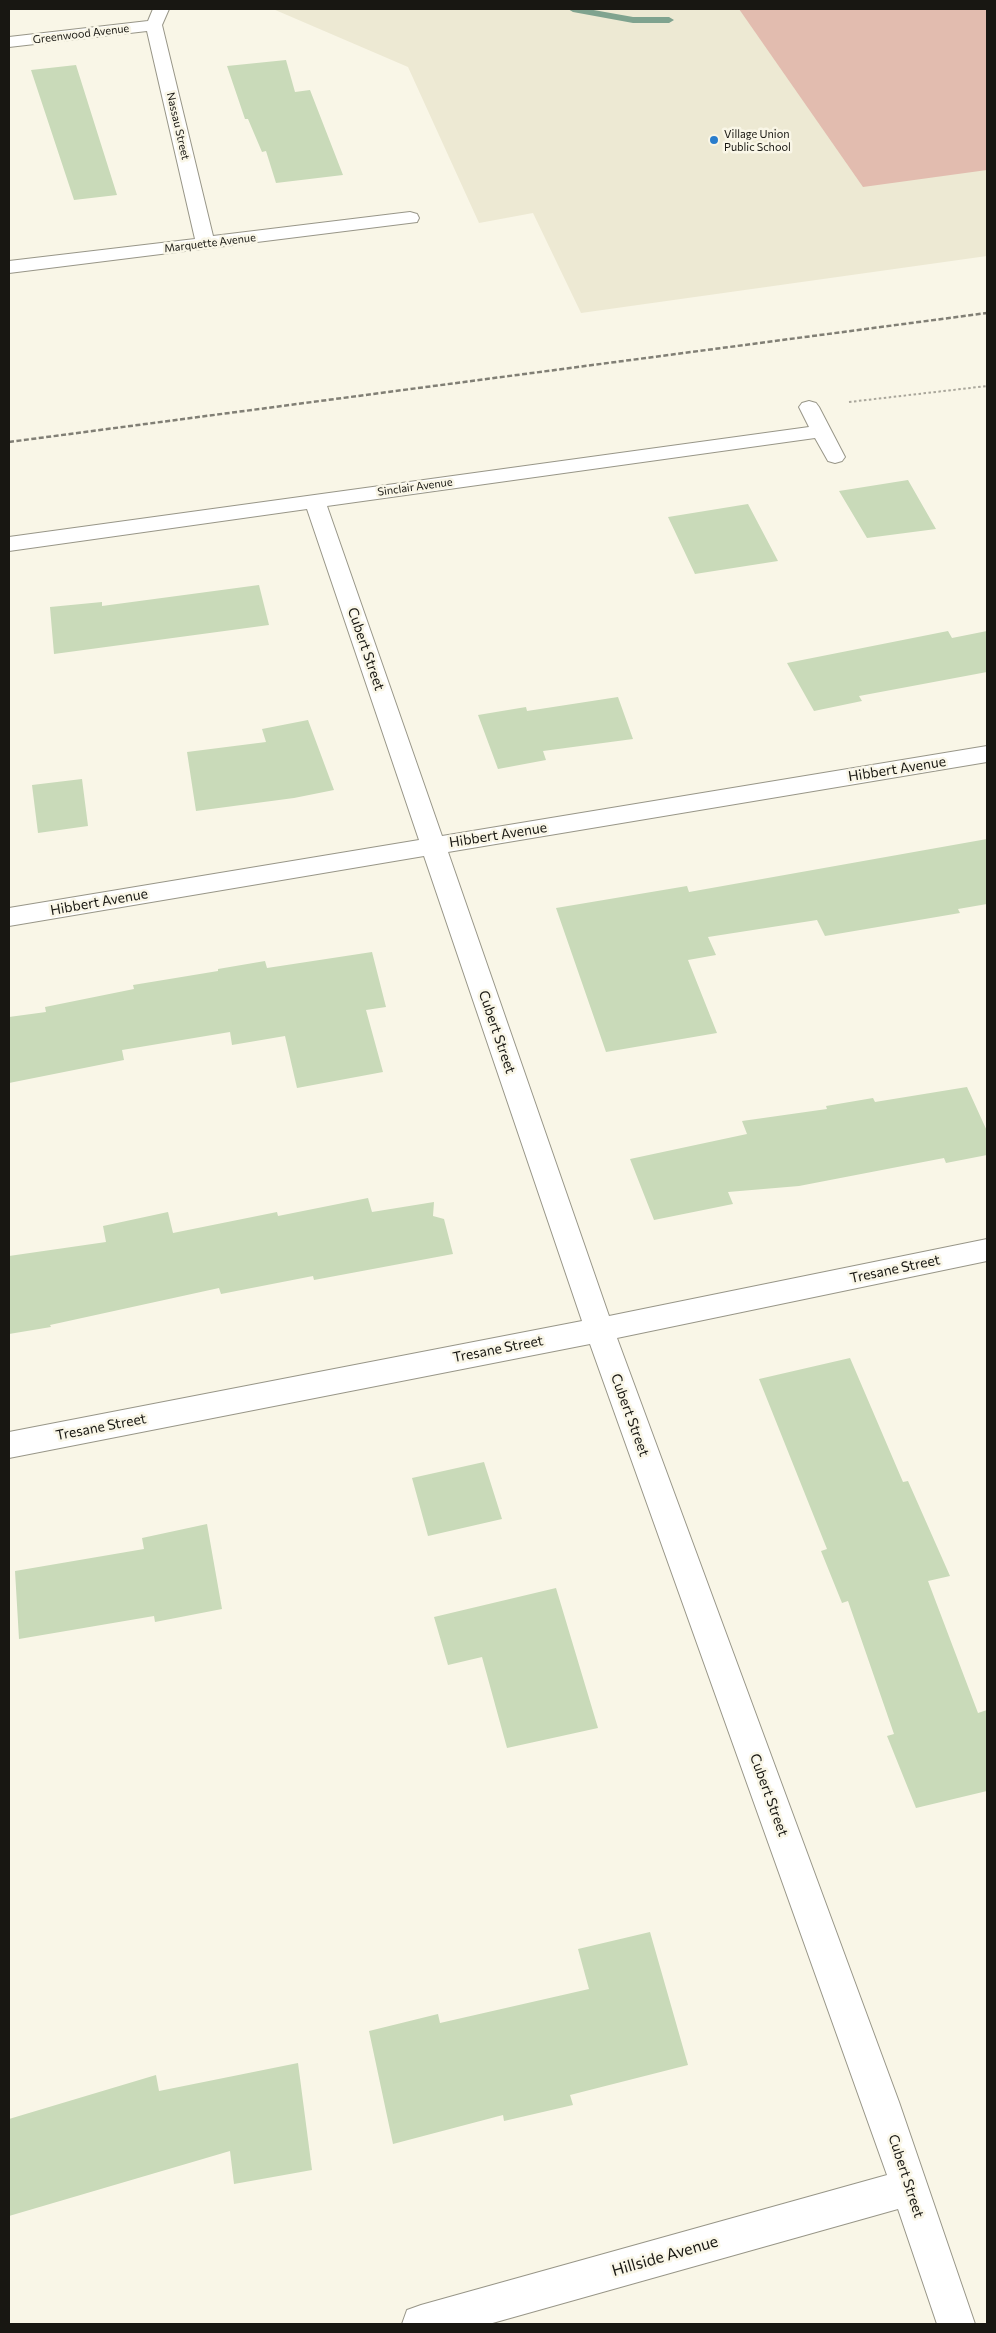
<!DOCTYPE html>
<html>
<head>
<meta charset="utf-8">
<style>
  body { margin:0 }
  #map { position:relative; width:996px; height:2333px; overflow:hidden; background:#f9f6e7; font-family:Commissioner,sans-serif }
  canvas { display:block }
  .frame { position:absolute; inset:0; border:10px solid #181712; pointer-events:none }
</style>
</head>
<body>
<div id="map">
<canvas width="996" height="2333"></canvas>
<div class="frame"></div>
</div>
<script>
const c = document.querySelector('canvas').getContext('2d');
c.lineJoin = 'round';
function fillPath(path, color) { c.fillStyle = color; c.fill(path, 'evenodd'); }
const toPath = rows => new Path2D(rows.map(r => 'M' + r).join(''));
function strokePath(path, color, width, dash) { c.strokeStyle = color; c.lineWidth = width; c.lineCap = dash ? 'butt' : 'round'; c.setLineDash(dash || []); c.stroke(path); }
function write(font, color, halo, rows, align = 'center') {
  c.font = font + ' Commissioner,sans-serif'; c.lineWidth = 5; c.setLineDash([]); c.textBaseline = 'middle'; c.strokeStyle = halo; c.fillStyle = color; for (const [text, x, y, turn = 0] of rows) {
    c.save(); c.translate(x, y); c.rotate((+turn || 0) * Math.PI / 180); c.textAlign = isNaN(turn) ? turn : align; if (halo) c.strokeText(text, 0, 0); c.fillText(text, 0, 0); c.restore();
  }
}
const built = toPath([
  [273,9,987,9,987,256,581,313,533,213,479,223,408,67]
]);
const green = toPath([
  [739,9,987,9,987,170,863,187]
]);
const stream = toPath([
  [568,9,588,9,633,17,669,17,674,20,669,23,633,23,573,12,568,9]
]);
const building = toPath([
  [286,60,295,92,310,90,343,175,276,183,266,151,262,152,248,119,245,119,227,66],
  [76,65,117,195,74,200,31,70],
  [908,480,936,529,867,538,839,491],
  [748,504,778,561,695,574,668,517],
  [259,585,269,625,54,654,50,607,102,602,102,606],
  [948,631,952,638,987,631,987,672,859,696,862,701,814,711,787,663],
  [618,697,633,739,543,751,546,760,498,769,478,715,526,707,527,711],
  [308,720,334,790,294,798,196,811,187,752,266,742,262,729],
  [82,779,88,826,38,833,32,785],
  [987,839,987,904,958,909,960,913,825,936,817,920,708,937,716,955,688,960,717,1033,606,1052,556,908,687,886,689,892],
  [372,952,386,1007,366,1010,383,1072,297,1088,285,1036,232,1045,230,1032,122,1050,124,1060,9,1083,9,1017,46,1012,45,1007,134,989,133,985,218,971,218,969,265,961,267,968],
  [967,1087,987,1131,987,1155,946,1163,944,1158,799,1186,728,1192,733,1204,654,1220,630,1159,747,1134,742,1121,827,1109,826,1106,873,1098,875,1102],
  [368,1198,372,1212,434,1202,433,1216,444,1219,453,1254,314,1280,313,1276,221,1294,219,1288,50,1325,51,1327,9,1334,9,1256,106,1242,103,1226,168,1212,173,1233,277,1212,278,1216],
  [850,1358,903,1482,908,1481,950,1576,928,1581,978,1713,987,1710,987,1791,916,1808,887,1736,894,1734,848,1601,842,1603,821,1551,827,1549,759,1379],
  [484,1462,502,1519,428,1536,412,1478],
  [207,1524,222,1609,155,1622,154,1616,19,1639,15,1571,144,1549,142,1538],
  [556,1588,598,1728,507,1748,482,1657,448,1665,434,1617],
  [650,1932,688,2065,570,2095,573,2105,504,2121,503,2115,393,2144,369,2031,438,2014,440,2023,589,1989,578,1949],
  [298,2063,312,2170,234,2184,230,2151,9,2216,9,2119,156,2075,159,2091]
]);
const path = toPath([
  [849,402,987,386]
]);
const minor = toPath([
  [153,9,169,9,162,25,213,236,410,212,417,214,419,218,417,222,9,273,9,261,195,239,147,31,9,47,9,37,148,21,153,9],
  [809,401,816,403,819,407,845,457,842,461,835,463,828,461,815,438,327,506,442,836,987,746,987,762,448,852,609,1316,987,1239,987,1261,617,1338,899,2102,975,2324,937,2324,898,2209,489,2324,402,2324,407,2310,421,2305,887,2175,590,1344,9,1458,9,1432,582,1321,424,856,9,926,9,908,419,840,307,509,9,551,9,537,809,427,799,407,802,403,809,401]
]);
const rail = toPath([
  [9,442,987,313]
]);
const markers = [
  [714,140,5,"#297dcc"]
];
const farStreetnames = [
  ["Greenwood Avenue",81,34,-7],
  ["Nassau Street",178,126,77],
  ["Marquette Avenue",210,243,-7],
  ["Sinclair Avenue",415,487,-8]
];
const farPoinames = [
  ["Village Union",724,134],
  ["Public School",724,147]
];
const streetNames = [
  ["Cubert Street",366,649,71],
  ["Hibbert Avenue",897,769,-9],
  ["Hibbert Avenue",498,835,-9],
  ["Hibbert Avenue",99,902,-10],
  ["Cubert Street",497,1032,71],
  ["Tresane Street",895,1269,-12],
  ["Tresane Street",498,1349,-11],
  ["Cubert Street",630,1415,70],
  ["Tresane Street",101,1427,-11],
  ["Cubert Street",769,1795,70],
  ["Cubert Street",906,2176,72]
];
const nearStreetnames = [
  ["Hillside Avenue",665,2256,-16]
];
fillPath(built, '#ede9d3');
fillPath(green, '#e2bcaf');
fillPath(stream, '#7fa38f');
fillPath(building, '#c9dab9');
strokePath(minor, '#989688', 2);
strokePath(path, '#a9a69b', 2, [2.5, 2.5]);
fillPath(minor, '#fff');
strokePath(rail, '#817f75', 2.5, [5, 2.5]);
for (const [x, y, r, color] of markers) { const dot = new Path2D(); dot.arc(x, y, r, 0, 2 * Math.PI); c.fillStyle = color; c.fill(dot); strokePath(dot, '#f9f6e7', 2); }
write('11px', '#181712', '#f9f6e7', farStreetnames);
write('11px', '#181712', '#f9f6e7', farPoinames, 'left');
write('14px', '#181712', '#f9f6e7', streetNames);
write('16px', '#181712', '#f9f6e7', nearStreetnames);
</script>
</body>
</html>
